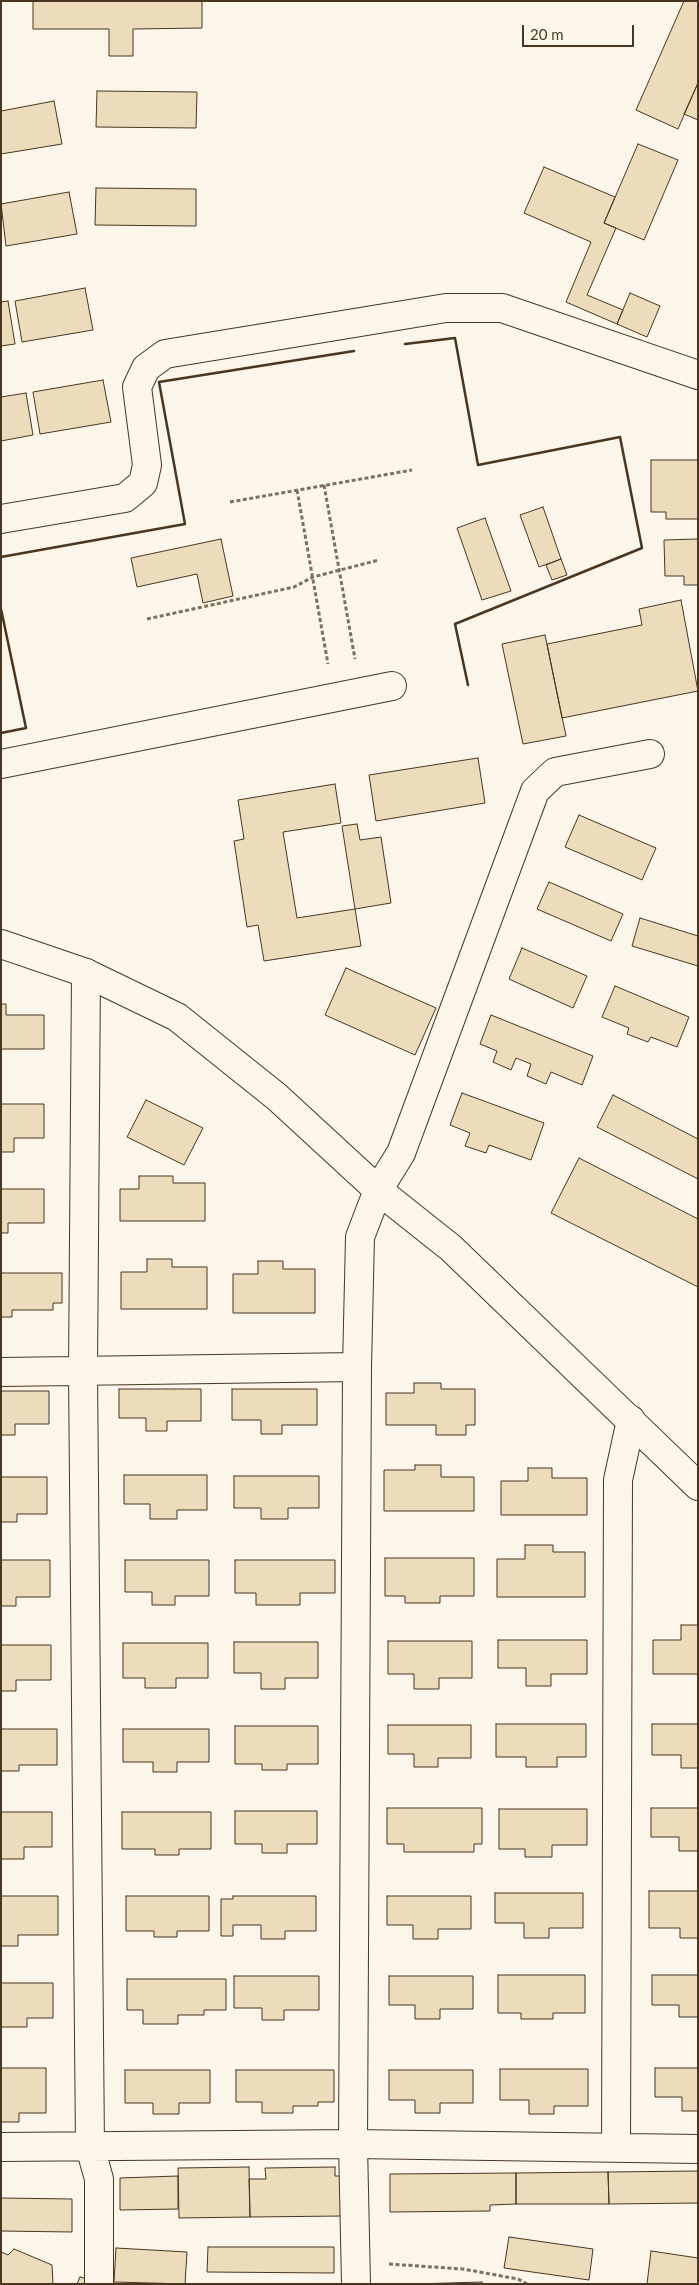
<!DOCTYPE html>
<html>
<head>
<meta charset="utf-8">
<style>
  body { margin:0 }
  #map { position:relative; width:699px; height:2285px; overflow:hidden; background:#fbf6e9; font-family:Lato,sans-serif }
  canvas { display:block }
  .frame { position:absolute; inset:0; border:2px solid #4a3520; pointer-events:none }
  .scale { position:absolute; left:522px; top:25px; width:112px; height:22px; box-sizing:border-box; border:2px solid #4a3520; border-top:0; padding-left:6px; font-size:15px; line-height:18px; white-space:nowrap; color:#4a3520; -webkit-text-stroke:4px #fbf6e9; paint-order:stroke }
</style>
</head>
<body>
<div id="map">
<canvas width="699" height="2285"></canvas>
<div class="frame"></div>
<div class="scale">20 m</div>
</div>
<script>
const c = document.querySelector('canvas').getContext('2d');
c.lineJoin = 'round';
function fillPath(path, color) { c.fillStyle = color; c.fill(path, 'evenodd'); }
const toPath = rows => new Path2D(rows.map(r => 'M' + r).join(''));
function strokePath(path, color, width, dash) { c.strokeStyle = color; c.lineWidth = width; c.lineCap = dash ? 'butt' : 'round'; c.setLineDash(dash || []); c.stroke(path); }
const building = toPath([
  [33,1,202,1,202,28,133,29,133,56,109,56,109,29,33,29,33,1],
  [684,1,698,1,698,83,678,129,636,110,684,1],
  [698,83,698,120,684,114,698,83],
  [97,91,197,92,196,128,96,127,97,91],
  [54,101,62,144,1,154,1,111,54,101],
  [638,144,678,160,644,240,604,223,638,144],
  [544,167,615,197,604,223,616,228,587,295,623,310,617,324,566,302,591,242,524,213,544,167],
  [96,188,196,189,196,226,95,225,96,188],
  [69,192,77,234,6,246,1,204,69,192],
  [85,288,93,330,22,342,15,301,85,288],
  [630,293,660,306,647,337,617,324,630,293],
  [8,301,15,344,1,346,1,302,8,301],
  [103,380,111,422,40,434,33,392,103,380],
  [26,393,33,435,1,441,1,397,26,393],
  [651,460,698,460,698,519,666,519,666,512,651,512,651,460],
  [543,507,561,559,539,567,520,515,543,507],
  [485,518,511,591,482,600,457,528,485,518],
  [221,539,233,596,203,603,197,574,137,587,131,558,221,539],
  [698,539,698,585,684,585,684,576,665,576,664,540,698,539],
  [561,559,567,575,552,580,546,565,561,559],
  [681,600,698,691,562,718,547,644,642,625,639,609,681,600],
  [545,635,566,736,523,744,502,644,545,635],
  [478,758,485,803,376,821,369,775,478,758],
  [335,784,341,823,283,832,297,918,355,909,361,946,264,961,258,925,247,927,234,841,244,839,238,800,335,784],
  [579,815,656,848,642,880,565,847,579,815],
  [357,824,360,840,381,837,391,903,355,909,342,826,357,824],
  [549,882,623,914,611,941,537,909,549,882],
  [640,918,698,936,698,966,632,946,640,918],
  [522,948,587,976,573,1008,509,979,522,948],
  [346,968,436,1008,415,1055,325,1015,346,968],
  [615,986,689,1017,677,1047,651,1037,648,1042,627,1034,629,1028,602,1017,615,986],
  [1,1004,6,1004,6,1015,44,1015,44,1049,1,1049,1,1004],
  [491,1015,593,1056,582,1085,551,1072,546,1084,527,1076,531,1064,516,1058,511,1070,493,1062,497,1051,480,1044,491,1015],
  [462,1093,544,1123,531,1160,489,1145,486,1153,465,1146,470,1133,450,1125,462,1093],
  [613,1095,698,1139,698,1179,597,1127,613,1095],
  [146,1100,203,1128,184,1165,127,1137,146,1100],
  [1,1104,44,1104,44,1138,14,1138,14,1152,1,1152,1,1104],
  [579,1158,698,1219,698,1287,551,1213,579,1158],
  [139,1176,173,1176,173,1183,205,1183,205,1221,120,1221,120,1189,139,1189,139,1176],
  [1,1189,44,1189,44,1223,8,1223,8,1233,1,1233,1,1189],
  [147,1259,172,1259,172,1267,207,1267,207,1309,121,1309,121,1272,147,1272,147,1259],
  [258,1261,283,1261,283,1269,315,1269,315,1313,233,1313,233,1274,258,1274,258,1261],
  [1,1273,62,1273,62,1303,53,1303,53,1310,12,1310,12,1317,1,1317,1,1273],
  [414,1383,441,1383,441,1389,475,1389,475,1425,466,1425,466,1435,436,1435,436,1425,386,1425,386,1393,414,1393,414,1383],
  [119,1389,201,1389,201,1421,167,1421,167,1431,146,1431,146,1418,119,1418,119,1389],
  [232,1389,317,1389,317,1425,282,1425,282,1434,261,1434,261,1420,232,1420,232,1389],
  [1,1391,49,1391,49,1424,15,1424,15,1435,1,1435,1,1391],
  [415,1465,441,1465,441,1477,474,1477,474,1511,384,1511,384,1470,415,1470,415,1465],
  [528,1468,552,1468,552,1478,587,1478,587,1515,501,1515,501,1481,528,1481,528,1468],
  [124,1475,207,1475,207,1510,177,1510,177,1519,150,1519,150,1504,124,1504,124,1475],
  [234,1476,319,1476,319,1508,288,1508,288,1519,261,1519,261,1508,234,1508,234,1476],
  [1,1477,47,1477,47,1514,17,1514,17,1522,1,1522,1,1477],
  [525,1545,553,1545,553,1552,585,1552,585,1597,497,1597,497,1559,525,1559,525,1545],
  [385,1558,474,1558,474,1596,440,1596,440,1603,405,1603,405,1596,385,1596,385,1558],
  [1,1560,50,1560,50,1597,16,1597,16,1606,1,1606,1,1560],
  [125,1560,209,1560,209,1596,175,1596,175,1605,152,1605,152,1592,125,1592,125,1560],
  [235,1560,335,1560,335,1593,300,1593,300,1605,256,1605,256,1593,235,1593,235,1560],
  [681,1625,698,1625,698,1674,653,1674,653,1640,681,1640,681,1625],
  [498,1640,587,1640,587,1674,551,1674,551,1686,526,1686,526,1668,498,1668,498,1640],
  [388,1641,472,1641,472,1678,439,1678,439,1689,414,1689,414,1674,388,1674,388,1641],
  [234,1642,318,1642,318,1678,285,1678,285,1689,261,1689,261,1673,234,1673,234,1642],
  [123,1643,208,1643,208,1678,176,1678,176,1688,145,1688,145,1678,123,1678,123,1643],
  [1,1645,51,1645,51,1680,16,1680,16,1691,1,1691,1,1645],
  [496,1724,586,1724,586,1757,557,1757,557,1767,526,1767,526,1757,496,1757,496,1724],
  [652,1724,698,1724,698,1768,681,1768,681,1755,652,1755,652,1724],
  [388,1725,471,1725,471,1758,438,1758,438,1767,414,1767,414,1754,388,1754,388,1725],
  [235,1726,318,1726,318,1764,287,1764,287,1770,262,1770,262,1764,235,1764,235,1726],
  [1,1729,57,1729,57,1765,19,1765,19,1771,1,1771,1,1729],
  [123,1729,209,1729,209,1762,177,1762,177,1772,153,1772,153,1762,123,1762,123,1729],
  [387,1808,482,1808,482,1844,474,1844,474,1852,404,1852,404,1844,387,1844,387,1808],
  [651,1808,698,1808,698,1851,679,1851,679,1837,651,1837,651,1808],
  [499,1809,587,1809,587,1845,552,1845,552,1857,525,1857,525,1849,499,1849,499,1809],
  [235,1811,317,1811,317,1844,287,1844,287,1853,262,1853,262,1844,235,1844,235,1811],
  [1,1812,52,1812,52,1847,24,1847,24,1859,1,1859,1,1812],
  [122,1812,211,1812,211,1849,179,1849,179,1855,155,1855,155,1849,122,1849,122,1812],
  [649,1891,698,1891,698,1938,680,1938,680,1928,649,1928,649,1891],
  [495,1893,583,1893,583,1928,549,1928,549,1938,524,1938,524,1923,495,1923,495,1893],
  [1,1896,58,1896,58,1935,18,1935,18,1946,1,1946,1,1896],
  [126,1896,209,1896,209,1931,177,1931,177,1937,154,1937,154,1931,126,1931,126,1896],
  [233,1896,316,1896,316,1931,285,1931,285,1939,261,1939,261,1925,233,1925,233,1936,221,1936,221,1899,233,1899,233,1896],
  [387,1896,471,1896,471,1929,438,1929,438,1939,413,1939,413,1925,387,1925,387,1896],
  [498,1975,585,1975,585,2013,553,2013,553,2019,521,2019,521,2013,498,2013,498,1975],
  [652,1975,698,1975,698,2017,679,2017,679,2005,652,2005,652,1975],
  [234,1976,319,1976,319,2010,284,2010,284,2020,262,2020,262,2008,234,2008,234,1976],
  [389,1976,473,1976,473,2009,440,2009,440,2019,415,2019,415,2005,389,2005,389,1976],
  [127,1979,226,1979,226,2010,204,2010,204,2015,178,2015,178,2024,143,2024,143,2010,127,2010,127,1979],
  [1,1983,53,1983,53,2018,27,2018,27,2027,1,2027,1,1983],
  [1,2068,46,2068,46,2113,19,2113,19,2122,1,2122,1,2068],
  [655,2068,698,2068,698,2111,682,2111,682,2097,655,2097,655,2068],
  [500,2069,588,2069,588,2106,554,2106,554,2114,529,2114,529,2100,500,2100,500,2069],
  [125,2070,210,2070,210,2103,179,2103,179,2114,153,2114,153,2103,125,2103,125,2070],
  [236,2070,334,2070,334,2102,318,2102,318,2106,293,2106,293,2113,262,2113,262,2102,236,2102,236,2070],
  [389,2070,473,2070,473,2103,440,2103,440,2113,415,2113,415,2100,389,2100,389,2070],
  [249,2167,250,2217,179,2218,178,2168,249,2167],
  [335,2167,335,2176,342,2176,342,2216,250,2217,249,2179,266,2179,265,2168,335,2167],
  [698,2171,698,2203,609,2204,608,2172,698,2171],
  [608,2172,609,2204,516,2204,516,2173,608,2172],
  [516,2173,516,2204,490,2205,490,2211,390,2212,390,2174,516,2173],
  [178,2176,178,2209,120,2210,120,2178,178,2176],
  [1,2198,72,2199,72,2232,1,2231,1,2198],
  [509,2237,593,2249,589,2280,504,2268,509,2237],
  [208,2247,334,2247,334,2273,207,2272,208,2247],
  [116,2248,187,2252,185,2284,114,2282,116,2248],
  [14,2249,52,2265,53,2284,1,2284,1,2252,8,2255,14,2249],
  [651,2251,698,2258,698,2284,647,2284,651,2251],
  [80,2277,88,2279,88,2284,77,2284,80,2277],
  [482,2282,482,2284,414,2284,482,2282]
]);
const path = toPath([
  [324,485,355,659],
  [297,490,328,664],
  [230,502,412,470],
  [147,619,294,587,313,577,379,560],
  [389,2264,463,2269,518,2279,527,2284]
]);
const street = toPath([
  [1,519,125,498,143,483,147,465,137,387,146,368,165,354,446,308,502,308,698,375],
  [1,764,392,686],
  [86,973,83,1371,90,2147,99,2179,99,2284],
  [1,1372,357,1367],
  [1,2147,353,2144,698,2149],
  [616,2148,618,1480,631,1420],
  [356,2284,353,2144,357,1367,360,1237,378,1190,401,1153,535,791,555,772,650,754]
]);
const secondary = toPath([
  [1,944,86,973,177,1017,277,1097,378,1190,451,1248,698,1486]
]);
const wall = toPath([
  [405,344,455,338,478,465,620,437,642,548,455,624,468,685],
  [1,557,185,524,159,382,354,351],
  [1,609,26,728,1,733]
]);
fillPath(building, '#ecdcbc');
strokePath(building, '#4a3520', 1);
strokePath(street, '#4a3520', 30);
strokePath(secondary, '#4a3520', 30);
strokePath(path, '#7f6f5c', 3, [4, 2.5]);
strokePath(street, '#fbf6e9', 28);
strokePath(secondary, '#fbf6e9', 28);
strokePath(wall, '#4a3520', 2.5);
</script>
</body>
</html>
